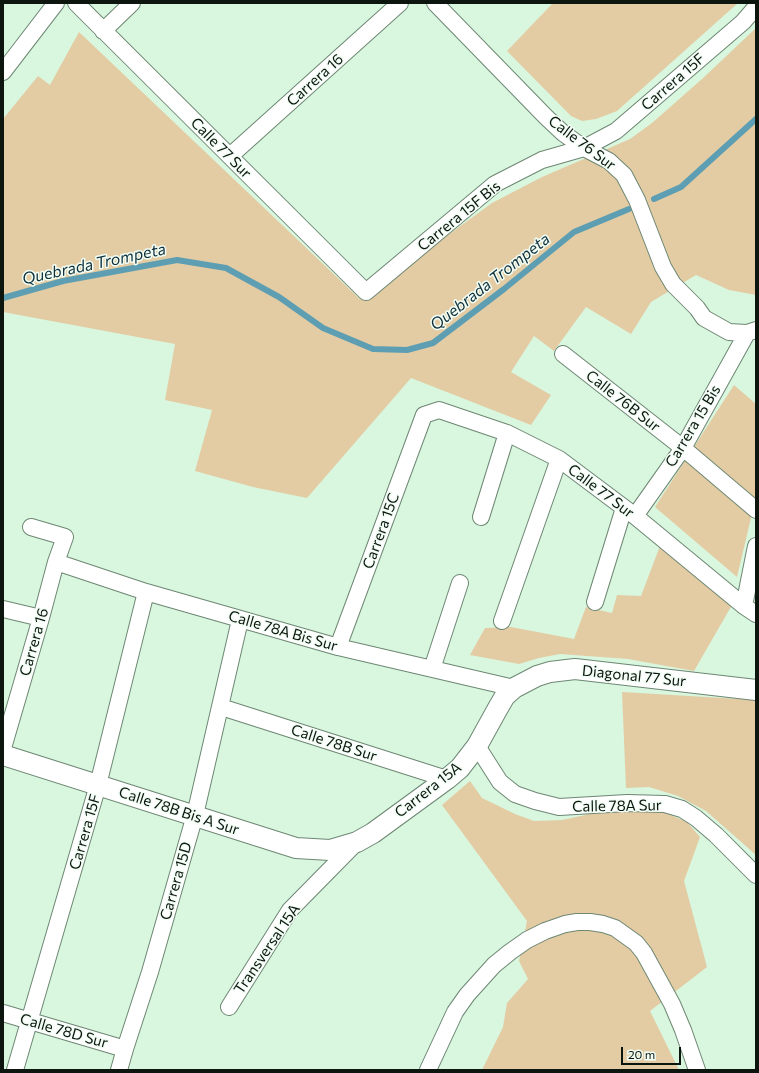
<!DOCTYPE html>
<html>
<head>
<meta charset="utf-8">
<style>
  body { margin:0 }
  #map { position:relative; width:759px; height:1073px; overflow:hidden; background:#d9f6df; font-family:Commissioner,sans-serif }
  canvas { display:block }
  .frame { position:absolute; inset:0; border:4px solid #0c160e; pointer-events:none }
  .scale { position:absolute; left:621px; top:1047px; width:60px; height:18px; box-sizing:border-box; border:2px solid #0c160e; border-top:0; padding-left:5px; font-size:12px; line-height:14px; white-space:nowrap; color:#0c160e; -webkit-text-stroke:3px #f2fef5; paint-order:stroke }
</style>
</head>
<body>
<div id="map">
<canvas width="759" height="1073"></canvas>
<div class="frame"></div>
<div class="scale">20 m</div>
</div>
<script>
const c = document.querySelector('canvas').getContext('2d');
c.lineJoin = 'round';
function fillPath(path, color) { c.fillStyle = color; c.fill(path, 'evenodd'); }
const toPath = rows => new Path2D(rows.map(r => 'M' + r).join(''));
function strokePath(path, color, width, dash) { c.strokeStyle = color; c.lineWidth = width; c.lineCap = dash ? 'butt' : 'round'; c.setLineDash(dash || []); c.stroke(path); }
function write(font, color, halo, rows, align = 'center') {
  c.font = font + ' Commissioner,sans-serif'; c.lineWidth = 3; c.setLineDash([]); c.textBaseline = 'middle'; c.strokeStyle = halo; c.fillStyle = color; for (const [text, x, y, turn = 0] of rows) {
    c.save(); c.translate(x, y); c.rotate((+turn || 0) * Math.PI / 180); c.textAlign = isNaN(turn) ? turn : align; if (halo) c.strokeText(text, 0, 0); c.fillText(text, 0, 0); c.restore();
  }
}
const green = toPath([
  [551,3,738,3,617,111,596,119,582,121,571,116,507,51,552,4],
  [756,28,756,295,729,290,696,275,651,302,631,334,586,307,554,351,534,336,511,372,551,395,531,425,411,378,307,498,253,487,195,471,212,410,165,400,175,344,3,312,3,119,38,76,50,85,79,32,360,299,492,203,542,177,630,139,652,123,702,79],
  [734,385,756,404,756,497,737,577,655,507],
  [660,546,732,605,694,671,628,659,560,654,539,658,519,664,470,655,485,628,511,627,574,639,586,607,612,613,617,595,641,596],
  [622,692,756,700,756,855,706,811,678,796,649,787,626,788],
  [470,781,482,798,515,814,534,821,562,820,590,814,644,810,666,813,687,822,700,837,684,881,707,967,650,1011,679,1070,482,1070,503,1027,507,1003,528,979,519,961,527,921,442,805]
]);
const stream = toPath([
  [654,199,681,187,756,119],
  [3,298,63,281,177,260,226,268,279,297,323,328,373,349,407,350,433,343,504,289,574,232,629,209]
]);
const minor = toPath([
  [76,3,366,292,495,184,542,160,584,148,616,131,743,22,756,7],
  [435,3,546,117,563,133,584,148,609,161,624,175,637,200,663,267,673,284,697,308,704,318,729,332,747,333,756,330],
  [103,31,132,3],
  [3,72,56,3],
  [230,156,400,3],
  [563,354,683,448,756,510],
  [635,516,683,448,747,333],
  [481,517,507,433],
  [56,562,146,592,338,647,514,688],
  [595,602,624,508],
  [744,606,756,546],
  [3,609,41,618],
  [502,621,559,459],
  [338,647,424,415,439,410,507,433,559,459,635,516,744,606,756,614],
  [432,669,460,583],
  [221,707,447,779],
  [477,746,500,782,515,794,535,801,559,807,627,803,665,804,682,809,696,818,716,835,756,875],
  [3,748,41,618,56,562,65,537,31,527],
  [229,1007,290,910,357,842],
  [3,1013,125,1049],
  [15,1070,98,785,146,592],
  [119,1070,125,1049,150,972,195,815,240,620],
  [428,1070,455,1012,467,995,494,965,510,952,527,940,545,931,565,924,577,922,590,922,603,924,615,928,636,943,644,953,672,1004,683,1030,697,1070]
]);
const tertiary = toPath([
  [3,755,296,848,330,850,357,842,373,833,447,779,460,768,477,746,498,708,505,696,514,688,537,676,550,672,575,669,756,690]
]);
const streetNames = [
  ["Carrera 16",315,80,-42],
  ["Carrera 15F",673,82,-41],
  ["Calle 76 Sur",582,143,37],
  ["Calle 77 Sur",221,148,45],
  ["Carrera 15F Bis",459,216,-39],
  ["Calle 76B Sur",623,401,38],
  ["Carrera 15 Bis",693,426,-59],
  ["Calle 77 Sur",601,491,37],
  ["Carrera 15C",381,531,-70],
  ["Calle 78A Bis Sur",283,631,16],
  ["Carrera 16",34,642,-74],
  ["Diagonal 77 Sur",634,676,6],
  ["Calle 78B Sur",334,743,18],
  ["Carrera 15A",428,790,-38],
  ["Calle 78A Sur",617,806,-1],
  ["Calle 78B Bis A Sur",179,811,18],
  ["Carrera 15F",85,832,-74],
  ["Carrera 15D",176,881,-74],
  ["Transversal 15A",267,949,-56],
  ["Calle 78D Sur",64,1031,16]
];
const waterNames = [
  ["Quebrada Trompeta",94,264,-12],
  ["Quebrada Trompeta",490,282,-38]
];
fillPath(green, '#e3cca3');
strokePath(stream, '#5e9eb3', 6);
strokePath(minor, '#6d8773', 18);
strokePath(tertiary, '#6d8773', 22);
strokePath(minor, '#fff', 16);
strokePath(tertiary, '#fff', 20);
write('15px', '#0c160e', '#f2fef5', streetNames);
write('italic 16px', '#0f2f39', '#f2fef5', waterNames);
</script>
</body>
</html>
